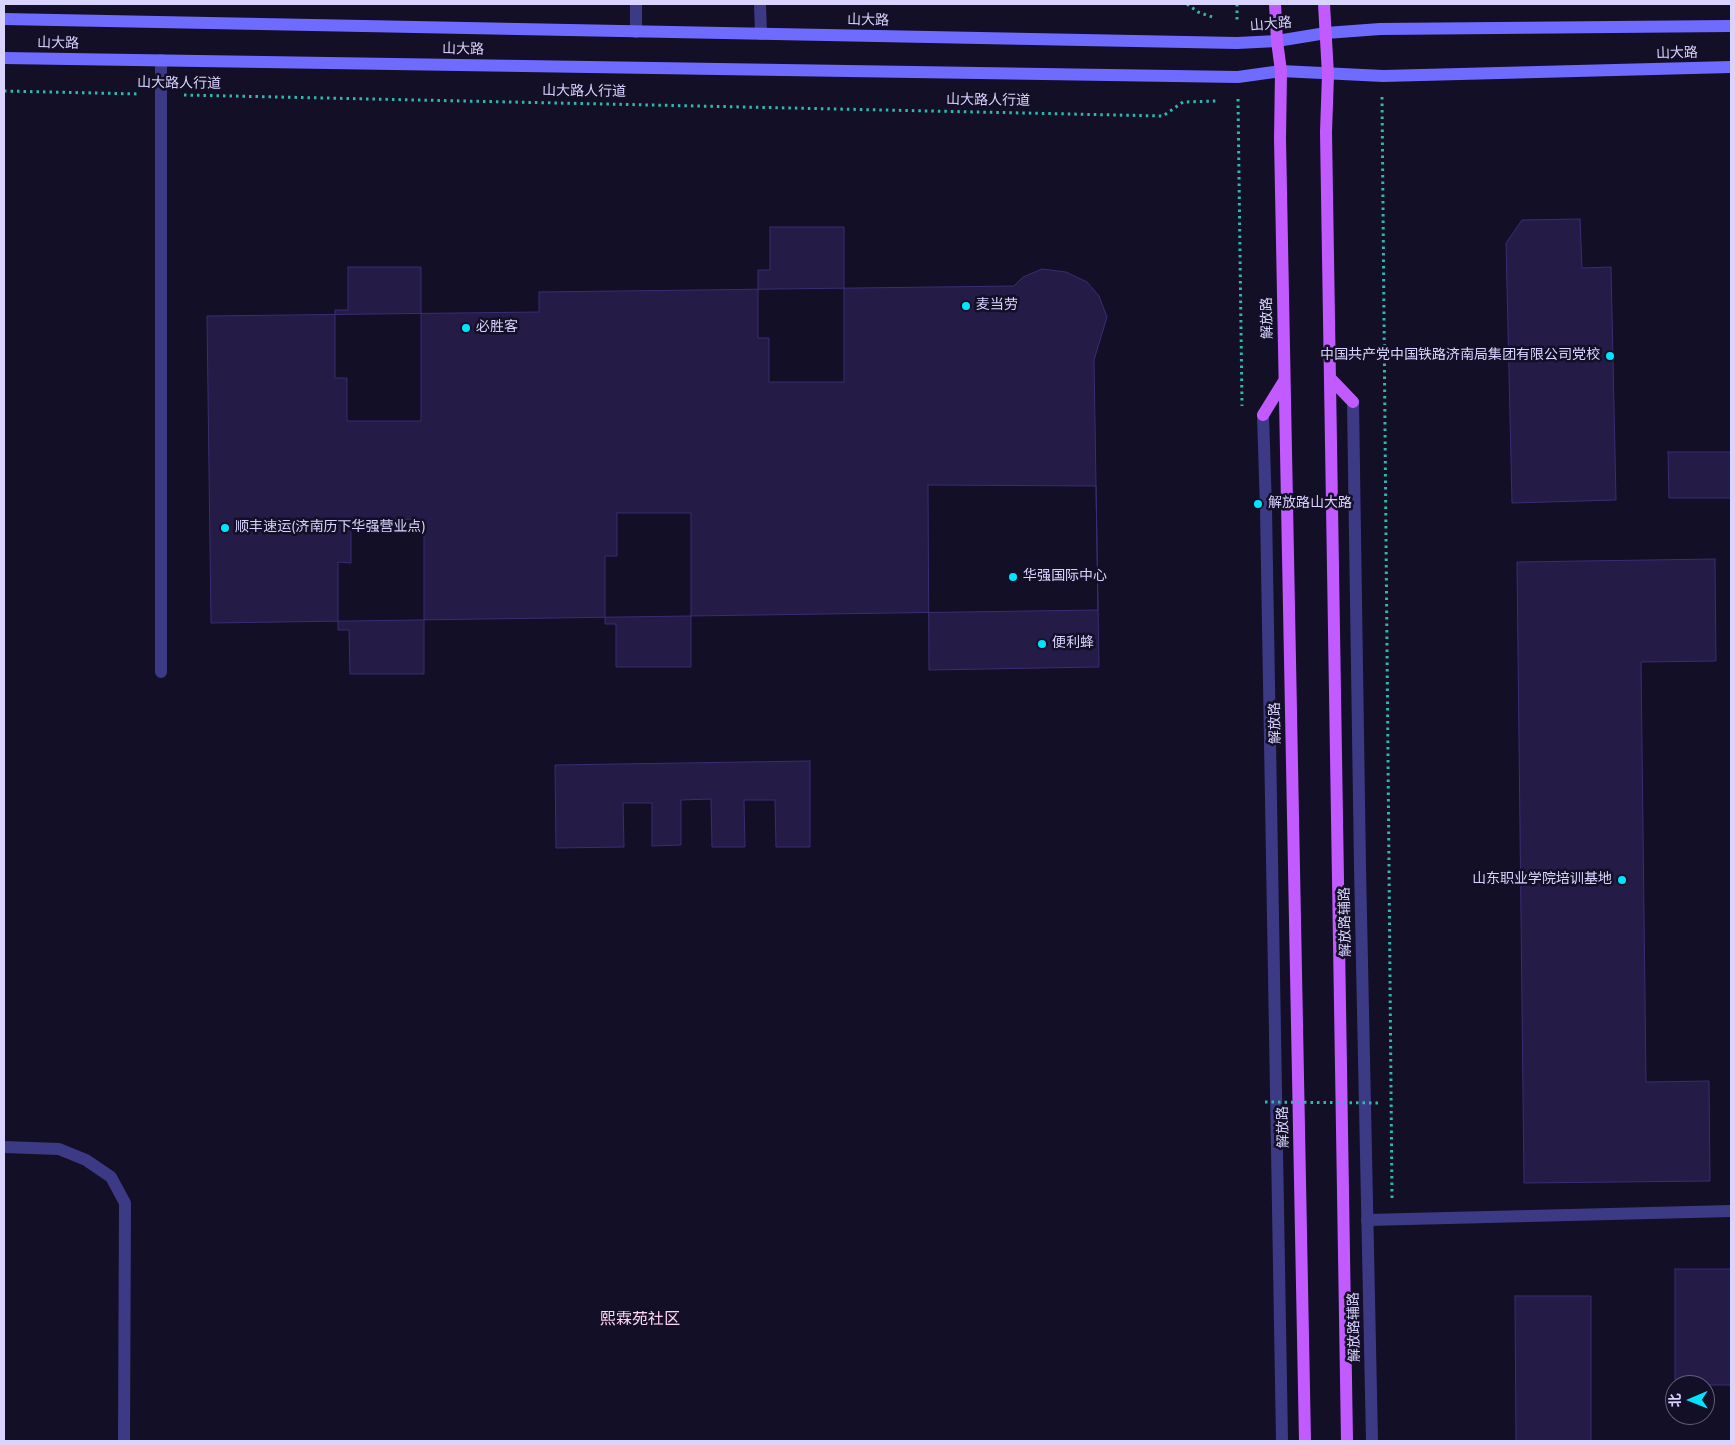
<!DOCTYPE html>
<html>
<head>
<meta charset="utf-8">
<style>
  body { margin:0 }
  #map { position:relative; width:1735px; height:1445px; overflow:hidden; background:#130f26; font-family:"Nunito Sans","Noto Sans SC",sans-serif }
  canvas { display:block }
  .frame { position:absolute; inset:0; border:5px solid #d9d4ff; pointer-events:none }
  .north { position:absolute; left:1665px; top:1375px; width:50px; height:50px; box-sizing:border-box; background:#130f26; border:1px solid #625e7d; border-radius:50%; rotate:269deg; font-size:14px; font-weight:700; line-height:20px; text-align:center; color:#d9d4ff }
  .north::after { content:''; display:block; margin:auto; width:18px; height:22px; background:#00e5ff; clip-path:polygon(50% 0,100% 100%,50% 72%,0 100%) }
</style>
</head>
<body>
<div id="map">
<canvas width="1735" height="1445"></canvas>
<div class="frame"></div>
<div class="north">北</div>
</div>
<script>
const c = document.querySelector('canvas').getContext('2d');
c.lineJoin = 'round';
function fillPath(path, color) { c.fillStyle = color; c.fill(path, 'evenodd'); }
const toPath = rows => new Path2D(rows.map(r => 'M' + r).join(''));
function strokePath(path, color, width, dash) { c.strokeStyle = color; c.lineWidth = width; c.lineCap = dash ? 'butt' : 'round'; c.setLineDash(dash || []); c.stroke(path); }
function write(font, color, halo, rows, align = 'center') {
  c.font = font + ' "Nunito Sans","Noto Sans SC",sans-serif'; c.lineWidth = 5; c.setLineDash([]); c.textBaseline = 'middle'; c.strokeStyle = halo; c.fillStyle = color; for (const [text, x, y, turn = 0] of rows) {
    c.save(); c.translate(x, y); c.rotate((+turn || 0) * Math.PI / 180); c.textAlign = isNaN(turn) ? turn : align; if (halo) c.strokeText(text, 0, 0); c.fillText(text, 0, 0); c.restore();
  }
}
const building = toPath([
  [1580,219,1582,268,1611,267,1616,500,1512,503,1506,243,1522,220,1580,219],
  [770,227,844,227,844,382,769,382,769,338,758,338,758,270,770,270,770,227],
  [348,267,421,267,421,421,347,421,347,378,335,378,335,310,348,310,348,267],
  [1042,269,1066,272,1087,282,1099,296,1107,317,1094,360,1098,610,211,623,207,316,539,312,539,292,1014,286,1023,277,1042,269],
  [1668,452,1731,452,1731,498,1669,498,1668,452],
  [928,485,1096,486,1099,667,929,670,928,485],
  [617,513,691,513,691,667,616,667,616,624,605,624,605,556,617,556,617,513],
  [424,519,424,674,350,674,349,630,338,630,338,562,351,563,351,520,424,519],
  [1715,559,1716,661,1641,662,1646,1082,1709,1081,1710,1181,1524,1183,1517,562,1715,559],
  [810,761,810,847,776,847,775,800,744,800,745,847,712,847,711,799,681,800,681,845,652,846,652,803,623,803,624,847,556,848,555,765,810,761],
  [1675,1269,1731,1269,1731,1385,1675,1385,1675,1269],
  [1515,1296,1591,1296,1591,1441,1516,1441,1515,1296]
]);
const path = toPath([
  [1187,4,1198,12,1215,18],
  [1237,4,1237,21],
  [4,91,140,94],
  [184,95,1163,116,1183,102,1217,101],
  [1382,97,1392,1198],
  [1238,99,1242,406]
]);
const service = toPath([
  [1263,415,1266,509],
  [161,672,161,60],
  [1367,1220,1731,1211]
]);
const minor = toPath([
  [636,4,636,32],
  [760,4,761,34],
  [4,1147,59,1149,86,1160,111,1177,125,1203,124,1441]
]);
const tertiary = toPath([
  [1353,402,1360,867,1372,1441],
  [1266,509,1282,1441]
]);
const secondary = toPath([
  [4,19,1237,43,1277,41,1326,33,1380,29,1731,26],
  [4,58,1238,77,1281,71,1383,76,1731,67]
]);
const primary = toPath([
  [1275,4,1277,41,1281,71,1280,139,1305,1441],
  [1324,4,1328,75,1326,132,1347,1441],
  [1330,378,1353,402],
  [1263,415,1284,381]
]);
const pathBridge = toPath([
  [1265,1102,1380,1103]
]);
const markers = [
  [966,306,5,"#00e5ff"],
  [466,328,5,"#00e5ff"],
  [1610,356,5,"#00e5ff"],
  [1258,504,5,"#00e5ff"],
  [225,528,5,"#00e5ff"],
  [1013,577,5,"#00e5ff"],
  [1042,644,5,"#00e5ff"],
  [1622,880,5,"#00e5ff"]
];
const streetNames = [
  ["山大路",868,21,1],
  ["山大路",1271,25,-5],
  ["山大路",58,44,1],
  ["山大路",463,50,1],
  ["山大路",1677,54,-2],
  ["山大路人行道",179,84,1],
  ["山大路人行道",584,92,1],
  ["山大路人行道",988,101,1],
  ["解放路",1268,318,-91],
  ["解放路",1276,723,-91],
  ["解放路辅路",1346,922,-91],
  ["解放路",1284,1127,-91],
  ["解放路辅路",1355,1327,-91]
];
const poiNames = [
  ["麦当劳",976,306],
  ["必胜客",476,328],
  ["中国共产党中国铁路济南局集团有限公司党校",1600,356,"right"],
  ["解放路山大路",1268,504],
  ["顺丰速运(济南历下华强营业点)",235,528],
  ["华强国际中心",1023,577],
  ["便利蜂",1052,644],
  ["山东职业学院培训基地",1612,880,"right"]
];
const quarterNames = [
  ["熙霖苑社区",640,1320]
];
fillPath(building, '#241b47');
strokePath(building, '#3b2d73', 1);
strokePath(path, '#2fb8b0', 3, [2.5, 4]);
strokePath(service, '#3d3a85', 12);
strokePath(minor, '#3d3a85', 12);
strokePath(tertiary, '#3d3a85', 12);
strokePath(secondary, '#6f6bff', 12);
strokePath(primary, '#c25bff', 12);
strokePath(pathBridge, '#2fb8b0', 3, [2.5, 4]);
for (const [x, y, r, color] of markers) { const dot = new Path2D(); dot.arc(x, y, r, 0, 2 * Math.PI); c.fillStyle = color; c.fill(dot); strokePath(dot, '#130f26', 2); }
write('14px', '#d9d4ff', '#130f26', streetNames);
write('14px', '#d9d4ff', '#130f26', poiNames, 'left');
write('16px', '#ffd6f0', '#130f26', quarterNames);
</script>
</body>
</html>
